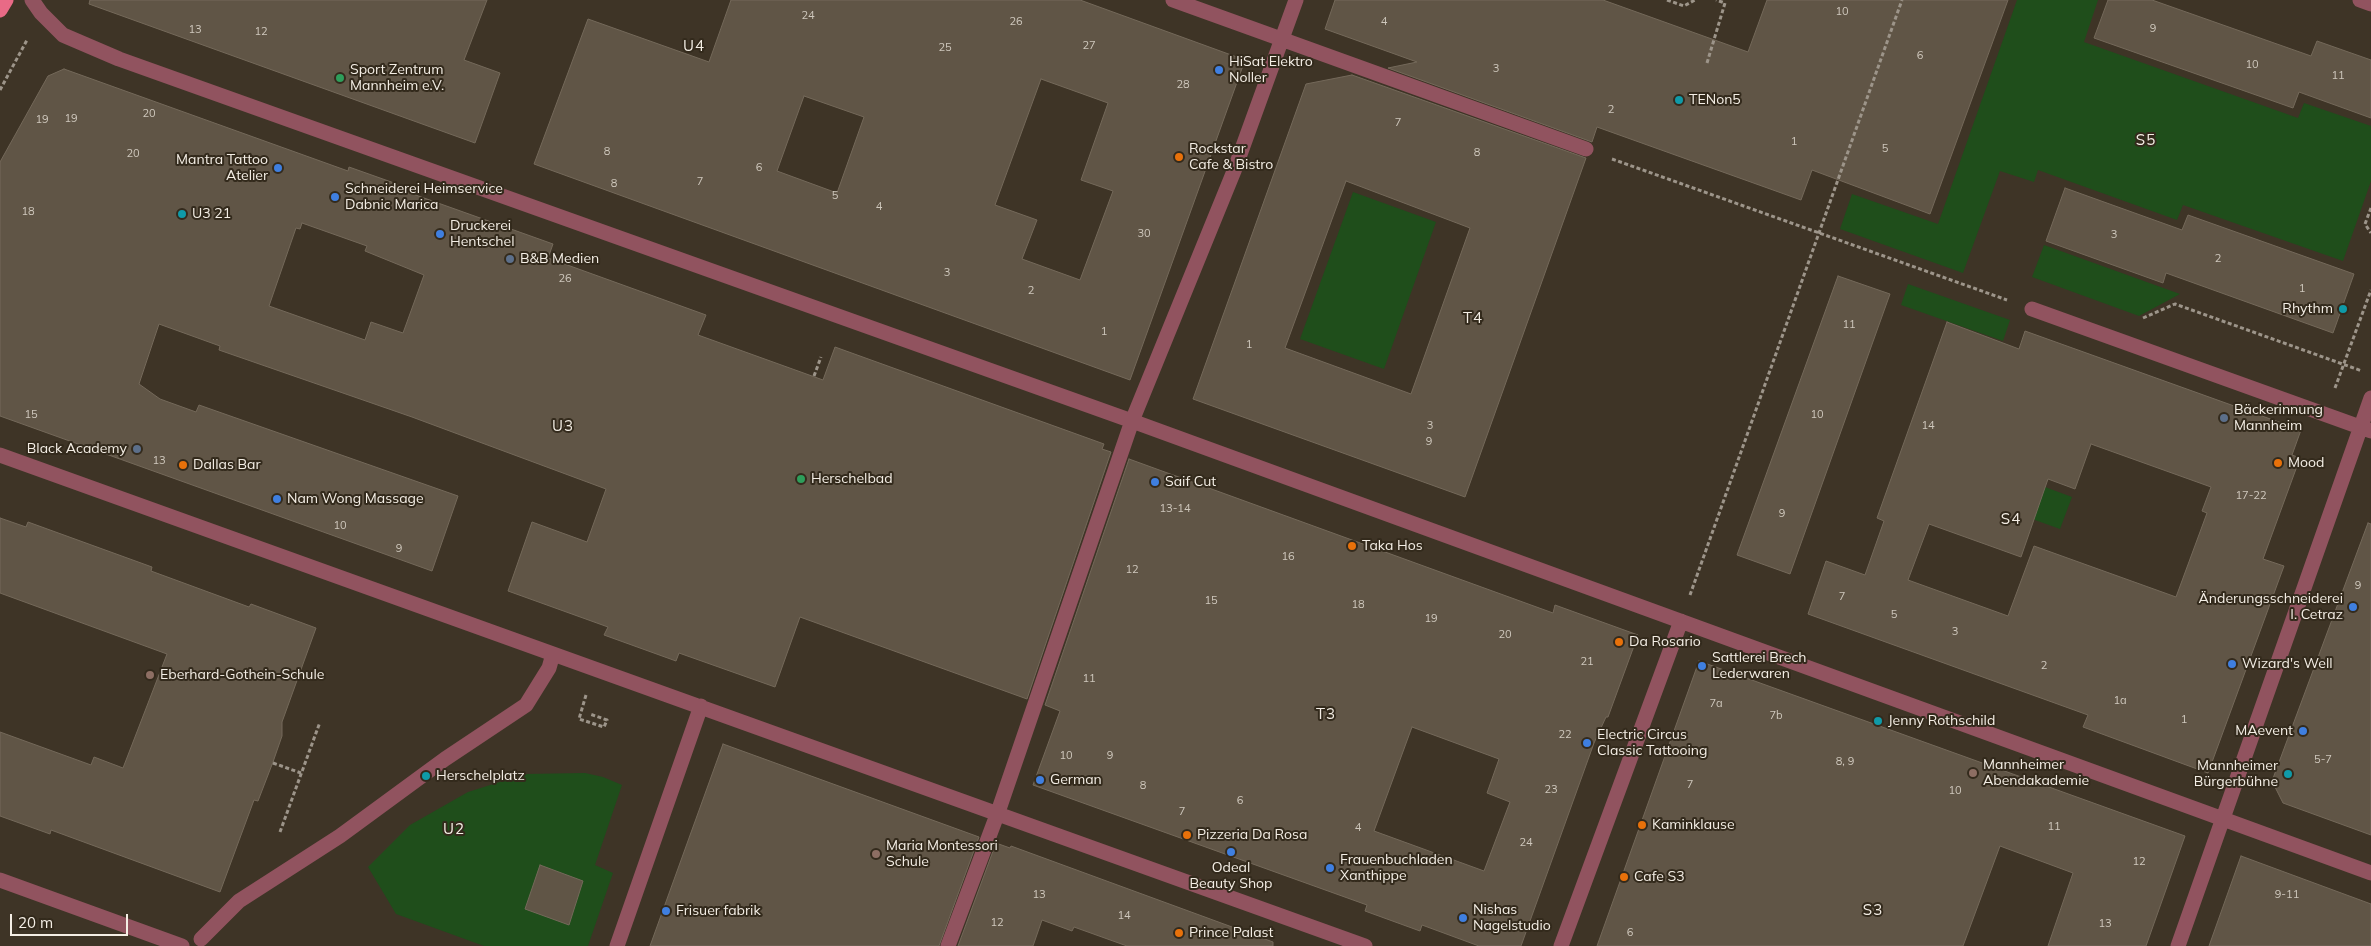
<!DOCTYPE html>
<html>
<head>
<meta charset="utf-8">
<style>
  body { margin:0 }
  #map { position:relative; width:2371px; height:946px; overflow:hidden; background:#3e3426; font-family:Mulish,sans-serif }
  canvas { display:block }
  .scale { position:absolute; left:10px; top:914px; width:118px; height:22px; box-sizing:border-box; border:2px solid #f4eee5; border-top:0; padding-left:6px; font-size:15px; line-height:18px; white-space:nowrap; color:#f4eee5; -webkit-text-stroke:4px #332a1c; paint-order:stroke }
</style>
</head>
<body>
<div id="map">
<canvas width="2371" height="946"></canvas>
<div class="scale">20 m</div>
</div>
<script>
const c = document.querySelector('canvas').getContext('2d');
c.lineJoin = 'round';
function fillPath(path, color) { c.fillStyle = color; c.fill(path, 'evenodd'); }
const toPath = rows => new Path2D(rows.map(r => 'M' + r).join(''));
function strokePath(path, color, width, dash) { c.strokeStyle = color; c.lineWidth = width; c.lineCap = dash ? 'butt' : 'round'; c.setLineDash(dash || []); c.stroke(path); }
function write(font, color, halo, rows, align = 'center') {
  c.font = font + ' Mulish,sans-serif'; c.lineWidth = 4; c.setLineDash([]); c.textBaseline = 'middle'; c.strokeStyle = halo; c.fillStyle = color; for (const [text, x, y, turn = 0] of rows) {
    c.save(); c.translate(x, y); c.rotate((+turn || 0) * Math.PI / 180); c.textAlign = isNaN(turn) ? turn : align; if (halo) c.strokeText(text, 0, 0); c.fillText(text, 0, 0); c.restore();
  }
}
const green = toPath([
  [2017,0,2098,0,2084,42,2298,118,2304,103,2371,126,2371,181,2343,261,2183,205,2177,220,2038,170,2034,182,2000,171,1963,273,1840,229,1852,194,1938,224],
  [1353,192,1436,222,1384,369,1300,339],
  [2044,245,2180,294,2139,316,2032,277],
  [1908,284,2010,320,2003,341,1901,305],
  [1980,463,2072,497,2060,529,1968,496],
  [585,773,603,777,622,785,595,865,613,873,588,946,484,946,396,914,368,867,410,825,468,792,525,774]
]);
const building = toPath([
  [90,0,487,0,464,60,500,73,475,143,89,4,90,0],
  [731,0,1080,0,1245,60,1130,380,534,164,588,19,709,62,731,0],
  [1041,79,1108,103,1081,180,1113,191,1080,280,1022,259,1037,220,995,205,1041,79],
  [804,96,864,117,837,193,777,171,804,96],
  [1335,0,1603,0,1748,52,1767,0,2008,0,1930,214,1812,170,1801,200,1597,127,1592,142,1388,68,1417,62,1325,29,1335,0],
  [2108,0,2152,0,2311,56,2317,41,2371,60,2371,118,2299,92,2293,108,2094,38,2108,0],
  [64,69,348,171,349,167,397,184,396,188,553,244,548,258,706,315,698,335,823,380,835,347,1104,444,1102,449,1111,452,1027,699,800,617,775,687,679,653,676,661,604,635,608,627,508,591,532,522,587,542,606,489,412,417,219,350,220,346,159,324,139,384,160,399,196,412,199,405,458,496,432,571,0,416,0,162,48,76,64,69],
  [302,223,367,246,365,251,424,275,403,333,371,322,365,340,269,306,296,228,300,229,302,223],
  [1352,75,1586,158,1465,497,1193,399,1306,84,1352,75],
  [1346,181,1470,228,1411,394,1285,348,1346,181],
  [2065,188,2182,230,2188,215,2354,274,2333,333,2166,273,2163,283,2046,241,2065,188],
  [1838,276,1890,294,1790,574,1737,555,1838,276],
  [1947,322,2019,349,2025,331,2301,430,2292,455,2300,458,2263,559,2284,566,2208,773,2083,727,2088,715,1808,614,1826,561,1865,575,1884,521,1877,518,1947,322],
  [2091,444,2211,487,2202,511,2207,513,2176,597,2034,546,2008,616,1908,580,1929,524,2021,557,2048,479,2075,489,2091,444],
  [1129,459,1553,613,1555,605,1638,635,1608,717,1606,717,1594,743,1521,946,1479,946,1422,925,1420,931,1365,911,1367,905,1033,785,1060,711,1045,705,1129,459],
  [1412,727,1499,759,1487,793,1510,802,1484,871,1374,831,1412,727],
  [0,518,26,527,28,522,152,567,151,571,249,607,251,604,316,628,282,722,282,736,273,762,258,801,254,800,220,892,51,830,50,834,0,816,0,732,91,765,94,757,123,768,167,654,0,593,0,518],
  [2368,523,2371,524,2371,835,2283,803,2272,781,2368,523],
  [1699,661,2185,836,2146,946,2048,946,2073,873,2000,846,1963,946,1597,946,1699,661],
  [723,744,979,837,939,946,650,946,723,744],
  [996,843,1010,848,1011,846,1273,942,1273,946,1127,946,1074,927,1072,931,1042,920,1033,946,958,946,996,843],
  [2241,856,2371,904,2371,946,2209,946,2241,856],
  [540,865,583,881,569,925,525,909,540,865]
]);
const path = toPath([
  [1667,0,1684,6,1695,0],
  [1707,63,1725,3,1716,0],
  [0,90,27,40],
  [1612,159,2007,300],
  [2371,208,2365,224,2371,233],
  [2143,318,2175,304,2362,371],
  [814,376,821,357],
  [2335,388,2371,290],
  [1690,595,1902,0],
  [586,695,579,719,604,727,607,720,590,714],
  [273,763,301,773],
  [280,832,320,722]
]);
const minor = toPath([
  [32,0,41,13,63,35,119,59,1132,421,2371,873],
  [1173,0,1586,149],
  [2360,0,2371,4],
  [2032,309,2371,431],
  [0,455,1365,946],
  [0,880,182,946],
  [201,939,239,901,340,836,445,759,526,705,549,668,553,654],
  [617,946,701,706],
  [948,946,997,815,1132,421,1234,171,1296,0],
  [1561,946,1681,621],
  [2178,946,2371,398]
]);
const major = toPath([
  [0,10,6,0]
]);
const markers = [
  [1219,70,5,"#3f7fe0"],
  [340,78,5,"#2e9e5b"],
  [1679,100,5,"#0f9aa8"],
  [1179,157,5,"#e8710a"],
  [278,168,5,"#3f7fe0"],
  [335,197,5,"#3f7fe0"],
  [182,214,5,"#0f9aa8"],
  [440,234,5,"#3f7fe0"],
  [510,259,5,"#5c6f8a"],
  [2343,309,5,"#0f9aa8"],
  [2224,418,5,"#5c6f8a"],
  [137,449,5,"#5c6f8a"],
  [2278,463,5,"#e8710a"],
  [183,465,5,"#e8710a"],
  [801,479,5,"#2e9e5b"],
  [1155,482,5,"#3f7fe0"],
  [277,499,5,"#3f7fe0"],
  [1352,546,5,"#e8710a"],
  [2353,607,5,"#3f7fe0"],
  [1619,642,5,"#e8710a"],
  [2232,664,5,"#3f7fe0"],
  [1702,666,5,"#3f7fe0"],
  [150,675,5,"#8d6e63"],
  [1878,721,5,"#0f9aa8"],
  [2303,731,5,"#3f7fe0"],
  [1587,743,5,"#3f7fe0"],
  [1973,773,5,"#8d6e63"],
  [2288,774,5,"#0f9aa8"],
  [426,776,5,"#0f9aa8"],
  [1040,780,5,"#3f7fe0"],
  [1642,825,5,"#e8710a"],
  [1187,835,5,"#e8710a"],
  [1231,852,5,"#3f7fe0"],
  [876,854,5,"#8d6e63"],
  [1330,868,5,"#3f7fe0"],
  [1624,877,5,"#e8710a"],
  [666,911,5,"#3f7fe0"],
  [1463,918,5,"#3f7fe0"],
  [1179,933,5,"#e8710a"]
];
const numberNames = [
  ["10",1842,12],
  ["24",808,16],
  ["26",1016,22],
  ["4",1384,22],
  ["9",2153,29],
  ["13",195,30],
  ["12",261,32],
  ["27",1089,46],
  ["25",945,48],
  ["6",1920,56],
  ["10",2252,65],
  ["3",1496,69],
  ["11",2338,76],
  ["28",1183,85],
  ["2",1611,110],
  ["20",149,114],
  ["19",71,119],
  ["19",42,120],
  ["7",1398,123],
  ["1",1794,142],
  ["5",1885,149],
  ["8",607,152],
  ["8",1477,153],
  ["20",133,154],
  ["6",759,168],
  ["7",700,182],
  ["8",614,184],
  ["5",835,196],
  ["4",879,207],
  ["18",28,212],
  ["30",1144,234],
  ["3",2114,235],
  ["2",2218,259],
  ["3",947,273],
  ["26",565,279],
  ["1",2302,289],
  ["2",1031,291],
  ["11",1849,325],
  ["1",1104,332],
  ["1",1249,345],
  ["15",31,415],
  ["10",1817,415],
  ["3",1430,426],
  ["14",1928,426],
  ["9",1429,442],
  ["13",159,461],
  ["17-22",2251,496],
  ["13-14",1175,509],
  ["9",1782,514],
  ["10",340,526],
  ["9",399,549],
  ["16",1288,557],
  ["12",1132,570],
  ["9",2358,586],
  ["7",1842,597],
  ["15",1211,601],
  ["18",1358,605],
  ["5",1894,615],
  ["19",1431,619],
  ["3",1955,632],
  ["20",1505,635],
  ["21",1587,662],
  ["2",2044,666],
  ["11",1089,679],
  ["1a",2120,701],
  ["7a",1716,704],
  ["7b",1776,716],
  ["1",2184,720],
  ["22",1565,735],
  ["10",1066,756],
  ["9",1110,756],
  ["5-7",2323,760],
  ["8, 9",1845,762],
  ["7",1690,785],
  ["8",1143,786],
  ["23",1551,790],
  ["10",1955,791],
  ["6",1240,801],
  ["7",1182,812],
  ["11",2054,827],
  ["4",1358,828],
  ["24",1526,843],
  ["12",2139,862],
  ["13",1039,895],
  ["9-11",2287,895],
  ["14",1124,916],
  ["12",997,923],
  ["13",2105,924],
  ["6",1630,933]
];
const poiNames = [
  ["HiSat Elektro",1229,62],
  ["Noller",1229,78],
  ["Sport Zentrum",350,70],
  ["Mannheim e.V.",350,86],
  ["TENon5",1689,100],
  ["Rockstar",1189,149],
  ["Cafe & Bistro",1189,165],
  ["Mantra Tattoo",268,160,"right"],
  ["Atelier",268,176,"right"],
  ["Schneiderei Heimservice",345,189],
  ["Dabnic Marica",345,205],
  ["U3 21",192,214],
  ["Druckerei",450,226],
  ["Hentschel",450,242],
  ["B&B Medien",520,259],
  ["Rhythm",2333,309,"right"],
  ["Bäckerinnung",2234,410],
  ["Mannheim",2234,426],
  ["Black Academy",127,449,"right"],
  ["Mood",2288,463],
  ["Dallas Bar",193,465],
  ["Herschelbad",811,479],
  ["Saif Cut",1165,482],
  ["Nam Wong Massage",287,499],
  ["Taka Hos",1362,546],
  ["Änderungsschneiderei",2343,599,"right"],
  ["I. Cetraz",2343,615,"right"],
  ["Da Rosario",1629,642],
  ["Sattlerei Brech",1712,658],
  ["Lederwaren",1712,674],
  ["Wizard's Well",2242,664],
  ["Eberhard-Gothein-Schule",160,675],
  ["Jenny Rothschild",1888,721],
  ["MAevent",2293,731,"right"],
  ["Electric Circus",1597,735],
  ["Classic Tattooing",1597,751],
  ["Mannheimer",1983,765],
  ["Abendakademie",1983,781],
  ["Mannheimer",2278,766,"right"],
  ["Bürgerbühne",2278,782,"right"],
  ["Herschelplatz",436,776],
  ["German",1050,780],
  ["Kaminklause",1652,825],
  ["Pizzeria Da Rosa",1197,835],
  ["Maria Montessori",886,846],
  ["Schule",886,862],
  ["Frauenbuchladen",1340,860],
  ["Xanthippe",1340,876],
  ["Odeal",1231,868,"center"],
  ["Beauty Shop",1231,884,"center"],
  ["Cafe S3",1634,877],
  ["Nishas",1473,910],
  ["Nagelstudio",1473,926],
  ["Frisuer fabrik",676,911],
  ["Prince Palast",1189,933]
];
const neighbourhoodNames = [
  ["U4",694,46],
  ["S5",2146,140],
  ["T4",1473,318],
  ["U3",563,426],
  ["S4",2011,519],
  ["T3",1326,714],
  ["U2",454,829],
  ["S3",1873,910]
];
fillPath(green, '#1f4e1b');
fillPath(building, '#605546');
strokePath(building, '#74695a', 1);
strokePath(path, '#9d958a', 3, [4, 2.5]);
strokePath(minor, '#91535f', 15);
strokePath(major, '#e96a86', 15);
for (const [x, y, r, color] of markers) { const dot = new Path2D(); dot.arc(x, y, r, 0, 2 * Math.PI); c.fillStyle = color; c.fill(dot); strokePath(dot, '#332a1c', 2); }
write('11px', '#cfc8bd', null, numberNames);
write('14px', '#f4eee5', '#332a1c', poiNames, 'left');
c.letterSpacing = '1px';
write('15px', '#f4eee5', '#332a1c', neighbourhoodNames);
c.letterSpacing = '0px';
</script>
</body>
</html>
